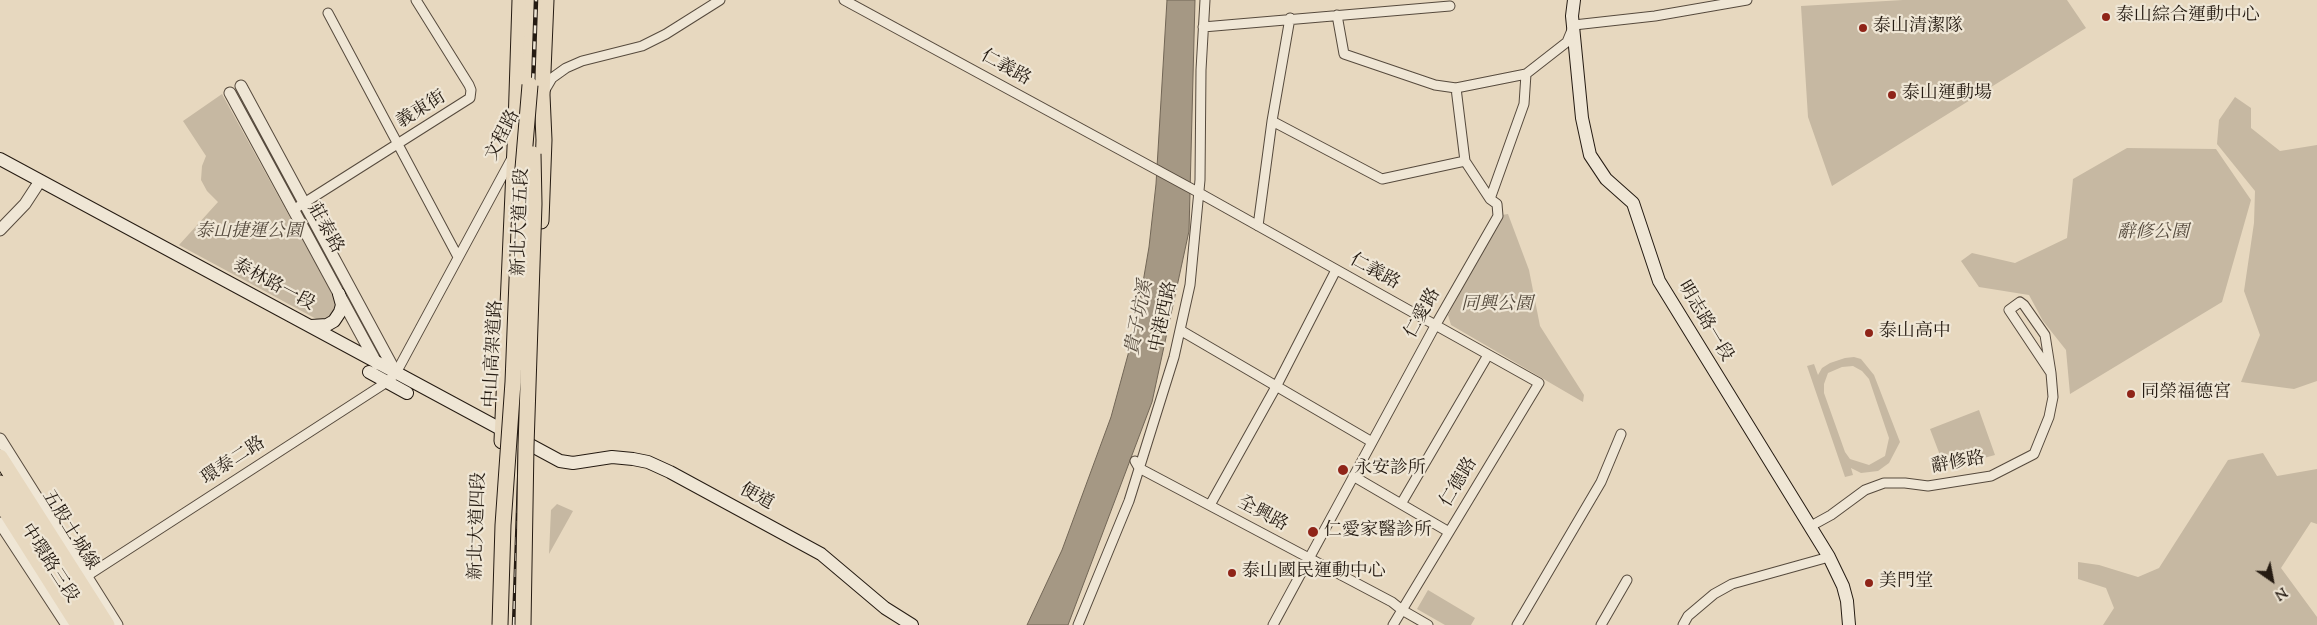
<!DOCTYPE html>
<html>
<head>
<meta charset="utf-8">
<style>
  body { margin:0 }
  #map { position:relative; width:2317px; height:625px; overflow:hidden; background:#e7d8bf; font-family:"Sorts Mill Goudy",serif }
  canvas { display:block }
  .north { position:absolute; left:2247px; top:555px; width:50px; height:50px; -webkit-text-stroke:4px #efe6d5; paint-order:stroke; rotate:147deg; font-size:14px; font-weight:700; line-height:20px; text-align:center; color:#251b12 }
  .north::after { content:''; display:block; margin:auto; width:18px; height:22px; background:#251b12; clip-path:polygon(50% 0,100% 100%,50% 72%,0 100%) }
</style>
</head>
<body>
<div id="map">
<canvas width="2317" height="625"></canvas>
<div class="north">N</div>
</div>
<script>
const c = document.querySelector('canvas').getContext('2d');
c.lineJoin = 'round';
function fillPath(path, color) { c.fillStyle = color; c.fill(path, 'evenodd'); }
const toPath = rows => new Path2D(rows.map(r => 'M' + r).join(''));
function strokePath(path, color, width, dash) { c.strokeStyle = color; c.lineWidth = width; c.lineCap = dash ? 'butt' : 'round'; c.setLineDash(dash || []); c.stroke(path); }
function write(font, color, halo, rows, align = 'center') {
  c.font = font + ' "Sorts Mill Goudy","Noto Serif TC",serif'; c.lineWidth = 4.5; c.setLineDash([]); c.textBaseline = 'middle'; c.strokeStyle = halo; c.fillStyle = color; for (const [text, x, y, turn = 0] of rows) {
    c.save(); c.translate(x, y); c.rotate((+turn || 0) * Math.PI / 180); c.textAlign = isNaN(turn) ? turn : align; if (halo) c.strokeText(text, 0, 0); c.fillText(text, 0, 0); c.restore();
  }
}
const green = toPath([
  [1903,0,2067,0,2086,28,1832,186,1808,117,1801,6],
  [222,94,335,299,335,313,322,322,179,245,218,202,207,191,201,180,202,166,206,156,183,121],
  [2235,97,2251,108,2251,128,2280,151,2317,145,2317,381,2294,389,2241,382,2260,335,2244,291,2254,223,2255,191,2217,144,2219,120],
  [2127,148,2216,149,2251,200,2222,302,2070,394,2066,350,2043,321,2029,295,1979,287,1961,261,1972,253,2015,263,2067,238,2073,179],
  [1508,214,1529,270,1540,326,1584,395,1583,402,1451,325,1448,315,1502,215],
  [1854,357,1861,359,1874,375,1900,442,1889,463,1878,471,1861,473,1851,468,1853,475,1845,477,1807,366,1814,364,1818,375,1822,368,1830,363,1845,358],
  [1853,366,1862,371,1869,379,1889,438,1885,456,1869,465,1850,459,1845,452,1824,393,1824,384,1828,373,1842,367],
  [1979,410,1995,455,1969,462,1943,463,1930,429],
  [2263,453,2277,476,2317,469,2317,524,2311,522,2281,568,2317,617,2317,625,2103,625,2114,608,2106,588,2078,579,2078,562,2099,565,2138,577,2159,568,2228,460],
  [557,504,573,511,549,554,551,510],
  [1428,590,1475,618,1471,625,1445,625,1417,609]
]);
const water = toPath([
  [1167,0,1195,0,1189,231,1152,402,1068,625,1027,625,1062,550,1111,417,1135,329,1149,247,1156,184,1167,0]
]);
const minor = toPath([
  [844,0,1194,190,1539,383,1393,625],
  [328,13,458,257],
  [1337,15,1344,54,1435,85,1456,88,1526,74,1567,42,1574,25,1655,16,1747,0],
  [1203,27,1450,6],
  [545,90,552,78,566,68,582,61,642,46,666,34,720,0],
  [1272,121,1382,179,1465,161],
  [1490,199,1524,104,1526,74],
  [293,210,470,98,471,90,469,85,416,0],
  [1258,226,1272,121,1290,18],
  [1180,330,1372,442],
  [1135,461,1139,468,1392,602,1402,610,1428,625],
  [1353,476,1449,532],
  [1401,504,1488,355],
  [1210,505,1277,385,1336,270],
  [1811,526,1831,515,1865,490,1884,483,1905,483,1928,486,1991,476,2034,454,2049,417,2053,397,2051,373,2045,335,2024,305,2020,302,2009,310,2051,373],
  [87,576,387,382,396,373,512,158],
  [1078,625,1129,501,1174,357,1190,285,1200,180,1201,70,1205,0],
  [1273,625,1435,326,1498,216,1497,204,1490,199,1465,161,1456,88],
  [1517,625,1601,482,1621,434],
  [1601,625,1627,580],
  [1683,625,1688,616,1714,594,1732,584,1829,557]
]);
const tertiary = toPath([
  [241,86,396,373],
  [230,93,377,364],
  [0,230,25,204,40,181],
  [0,439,117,625],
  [0,523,67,625]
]);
const secondary = toPath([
  [1574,0,1572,16,1582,118,1590,155,1606,179,1633,203,1659,281,1829,557,1843,586,1847,601,1849,625],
  [0,159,560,461,573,463,612,457,633,459,648,462,670,472,821,554,885,608,912,625],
  [311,326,327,325,334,321,340,312,342,305,339,294],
  [369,372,407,393]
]);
const primary = toPath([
  [541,221,544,140,542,95,546,0],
  [502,441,516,125,520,0]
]);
const trunk = toPath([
  [530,85,533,0],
  [505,433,517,452,512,625],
  [0,457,107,625],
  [0,483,19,509,92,625],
  [0,502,78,625]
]);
const rail = toPath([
  [514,625,536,0]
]);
const trunkBridge = toPath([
  [500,625,503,525,513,382,520,204,530,85],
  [523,625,526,446,534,204,533,154]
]);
const markers = [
  [2106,17,5,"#8f2418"],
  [1863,28,5,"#8f2418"],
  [1892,95,5,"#8f2418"],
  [1869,333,5,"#8f2418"],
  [2131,394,5,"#8f2418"],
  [1343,470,6,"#8f2418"],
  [1313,532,6,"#8f2418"],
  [1232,573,5,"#8f2418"],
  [1869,583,5,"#8f2418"]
];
const poiNames = [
  ["泰山綜合運動中心",2116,17],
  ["泰山清潔隊",1873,28],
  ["泰山運動場",1902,95],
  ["泰山高中",1879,333],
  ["同榮福德宮",2141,394],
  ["永安診所",1354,470],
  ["仁愛家醫診所",1324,532],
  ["泰山國民運動中心",1242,573],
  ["美門堂",1879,583]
];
const streetNames = [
  ["仁義路",1005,69,29],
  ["義東街",422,111,-32],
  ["文程路",504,136,-63],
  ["新北大道五段",522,222,-88],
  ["莊泰路",324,229,61],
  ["仁義路",1374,273,29],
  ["泰林路一段",273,286,28],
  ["仁愛路",1424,314,-61],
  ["中港西路",1165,317,-78],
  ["明志路一段",1704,322,59],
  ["中山高架道路",495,354,-87],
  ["環泰二路",234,462,-33],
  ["辭修路",1958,464,-10],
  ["仁德路",1460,483,-59],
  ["便道",756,498,28],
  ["全興路",1262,515,28],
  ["新北大道四段",479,526,-88],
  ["五股土城線",69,531,58],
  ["中環路三段",48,564,57]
];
const parkNames = [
  ["泰山捷運公園",249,233],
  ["辭修公園",2153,234],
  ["同興公園",1497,306]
];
const waterNames = [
  ["貴子坑溪",1141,318,-79]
];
fillPath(green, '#c6b8a2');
fillPath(water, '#a59884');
strokePath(water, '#726656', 1);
strokePath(minor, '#564a3d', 11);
strokePath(tertiary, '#564a3d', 13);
strokePath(secondary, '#251b12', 14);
strokePath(primary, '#251b12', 17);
strokePath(trunk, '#251b12', 17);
strokePath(minor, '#efe6d5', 9);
strokePath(tertiary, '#efe6d5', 11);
strokePath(secondary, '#efe6d5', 12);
strokePath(primary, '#e7d8bf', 15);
strokePath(trunk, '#e7d8bf', 15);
strokePath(rail, '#251b12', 4.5);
strokePath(rail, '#efe6d5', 2.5, [8]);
strokePath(trunkBridge, '#251b12', 17, []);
strokePath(trunkBridge, '#e7d8bf', 15);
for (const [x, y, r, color] of markers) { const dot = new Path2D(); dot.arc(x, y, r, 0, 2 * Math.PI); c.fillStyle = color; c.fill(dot); strokePath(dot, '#efe6d5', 2); }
write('18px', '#251b12', '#efe6d5', poiNames, 'left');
write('18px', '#251b12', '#efe6d5', streetNames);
write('italic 18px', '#554a3d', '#efe6d5', parkNames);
write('italic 19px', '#584d40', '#efe6d5', waterNames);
</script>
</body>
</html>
